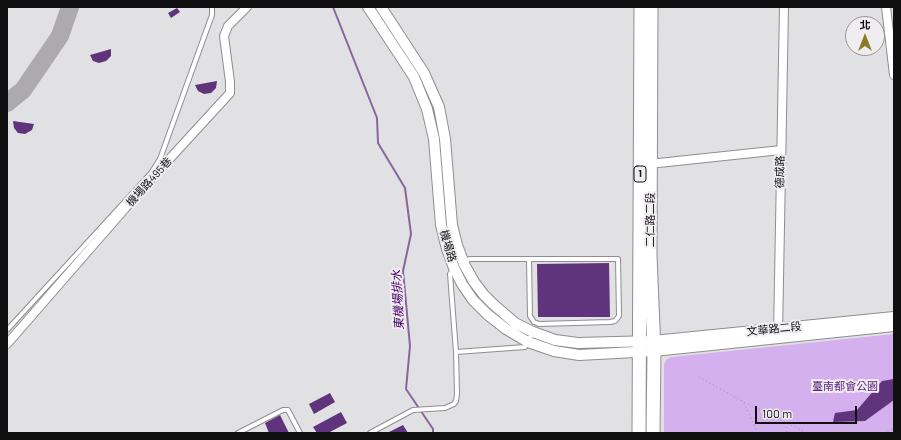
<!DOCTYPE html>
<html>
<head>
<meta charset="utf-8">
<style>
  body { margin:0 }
  #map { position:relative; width:901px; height:440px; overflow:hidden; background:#e1e0e3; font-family:Barlow,"Noto Sans TC",sans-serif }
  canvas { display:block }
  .frame { position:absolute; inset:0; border:8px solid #101011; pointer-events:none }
  .north { position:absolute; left:845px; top:16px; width:40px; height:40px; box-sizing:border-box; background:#efedf0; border:1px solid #969597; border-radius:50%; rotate:0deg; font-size:11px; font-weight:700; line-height:16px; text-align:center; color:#101011 }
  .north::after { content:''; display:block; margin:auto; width:14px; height:18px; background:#8a7c22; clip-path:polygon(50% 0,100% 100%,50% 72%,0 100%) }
  .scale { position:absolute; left:755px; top:406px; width:102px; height:18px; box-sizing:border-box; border:2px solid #101011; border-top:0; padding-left:5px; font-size:12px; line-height:14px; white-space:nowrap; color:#101011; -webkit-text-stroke:3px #efedf0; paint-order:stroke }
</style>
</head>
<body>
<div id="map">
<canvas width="901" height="440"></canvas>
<div class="frame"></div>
<div class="north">北</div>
<div class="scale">100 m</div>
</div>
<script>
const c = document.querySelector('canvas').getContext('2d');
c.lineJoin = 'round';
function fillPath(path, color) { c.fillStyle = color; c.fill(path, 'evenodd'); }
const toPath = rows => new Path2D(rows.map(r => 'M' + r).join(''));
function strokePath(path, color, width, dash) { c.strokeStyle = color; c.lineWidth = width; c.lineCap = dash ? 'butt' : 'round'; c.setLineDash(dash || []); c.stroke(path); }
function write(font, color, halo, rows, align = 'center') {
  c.font = font + ' Barlow,"Noto Sans TC",sans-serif'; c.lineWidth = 4; c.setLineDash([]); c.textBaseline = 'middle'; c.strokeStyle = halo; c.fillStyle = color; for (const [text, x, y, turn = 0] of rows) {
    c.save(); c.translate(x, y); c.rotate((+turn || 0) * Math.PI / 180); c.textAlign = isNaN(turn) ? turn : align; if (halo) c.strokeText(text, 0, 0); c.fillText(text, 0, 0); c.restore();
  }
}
const green = toPath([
  [894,334,894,433,664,433,664,364,667,359,672,357]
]);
const stream = toPath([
  [333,7,377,118,378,143,405,188,411,234,403,271,410,346,406,389,433,429,433,433]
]);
const taxiway = toPath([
  [7,103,23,90,60,36,70,7]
]);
const building = toPath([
  [177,8,180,12,171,18,168,13],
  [111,49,111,56,106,61,99,63,93,61,90,55],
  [217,81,216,88,211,93,204,94,198,91,195,85],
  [13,121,34,124,32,130,25,134,18,133,14,128],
  [609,263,610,317,538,317,537,264],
  [894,379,894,400,865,421,833,422,835,413,857,410,882,381],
  [330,393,335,402,314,414,309,404],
  [341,412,347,423,328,433,317,433,313,427],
  [280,415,289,433,269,433,265,423],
  [403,425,408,433,387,433]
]);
const path = toPath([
  [699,377,744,402,807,433],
  [744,403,758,433],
  [786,423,787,433],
  [884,433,894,428]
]);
const service = toPath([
  [464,263,469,259,618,259,619,316,615,321,610,322,539,324,534,322,530,316,529,259],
  [7,330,151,173,160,159,212,15,212,7],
  [456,352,525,347,533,332],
  [238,433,283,410,288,410,300,433],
  [370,433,413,410,445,408,454,404,456,401,457,394,456,352,450,274,453,269]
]);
const minor = toPath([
  [886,7,894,75],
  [649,164,781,150],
  [778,334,784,7],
  [7,344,142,189,230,93,230,82,224,36,228,26,247,7]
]);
const tertiary = toPath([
  [368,7,414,77,427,109,434,139,441,225,447,249,454,268,462,284,473,300,487,314,506,329,528,342,554,351,579,355,654,351,894,326],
  [381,7,424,73,439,107,445,139,452,225,457,245,464,264,474,282,484,295,493,304,515,323,533,332,555,340,578,343,653,341,894,317]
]);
const primary = toPath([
  [651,7,650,255,654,351,653,433],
  [639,433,641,7]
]);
const shields = [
  [640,174,12]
];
const shieldNames = [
  ["1",640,174]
];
const streetNames = [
  ["德成路",780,172,-89],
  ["機場路495巷",149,182,-48],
  ["二仁路二段",650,220,-90],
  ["機場路",448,246,74],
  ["文華路二段",774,329,-6]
];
const parkNames = [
  ["臺南都會公園",845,386]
];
const waterNames = [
  ["東機場排水",398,300,-93]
];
fillPath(green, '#d4b0ee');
strokePath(stream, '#87669e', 2);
strokePath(taxiway, '#acaaad', 18);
fillPath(building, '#60347d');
strokePath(service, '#8e8d90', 6);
strokePath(minor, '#8e8d90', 10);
strokePath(tertiary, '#8e8d90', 12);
strokePath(primary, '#8e8d90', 15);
strokePath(path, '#9a9a9c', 1, [1, 3]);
strokePath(service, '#fff', 4);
strokePath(minor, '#fff', 8);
strokePath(tertiary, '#fff', 10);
strokePath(primary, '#fff', 13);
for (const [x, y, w] of shields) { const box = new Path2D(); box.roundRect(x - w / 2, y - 8, w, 16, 3); c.fillStyle = '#efedf0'; c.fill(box); strokePath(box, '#101011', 1); }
write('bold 10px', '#101011', null, shieldNames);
write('11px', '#101011', '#efedf0', streetNames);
write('11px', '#602582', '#efedf0', parkNames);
write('italic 12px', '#460065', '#efedf0', waterNames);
</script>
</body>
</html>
